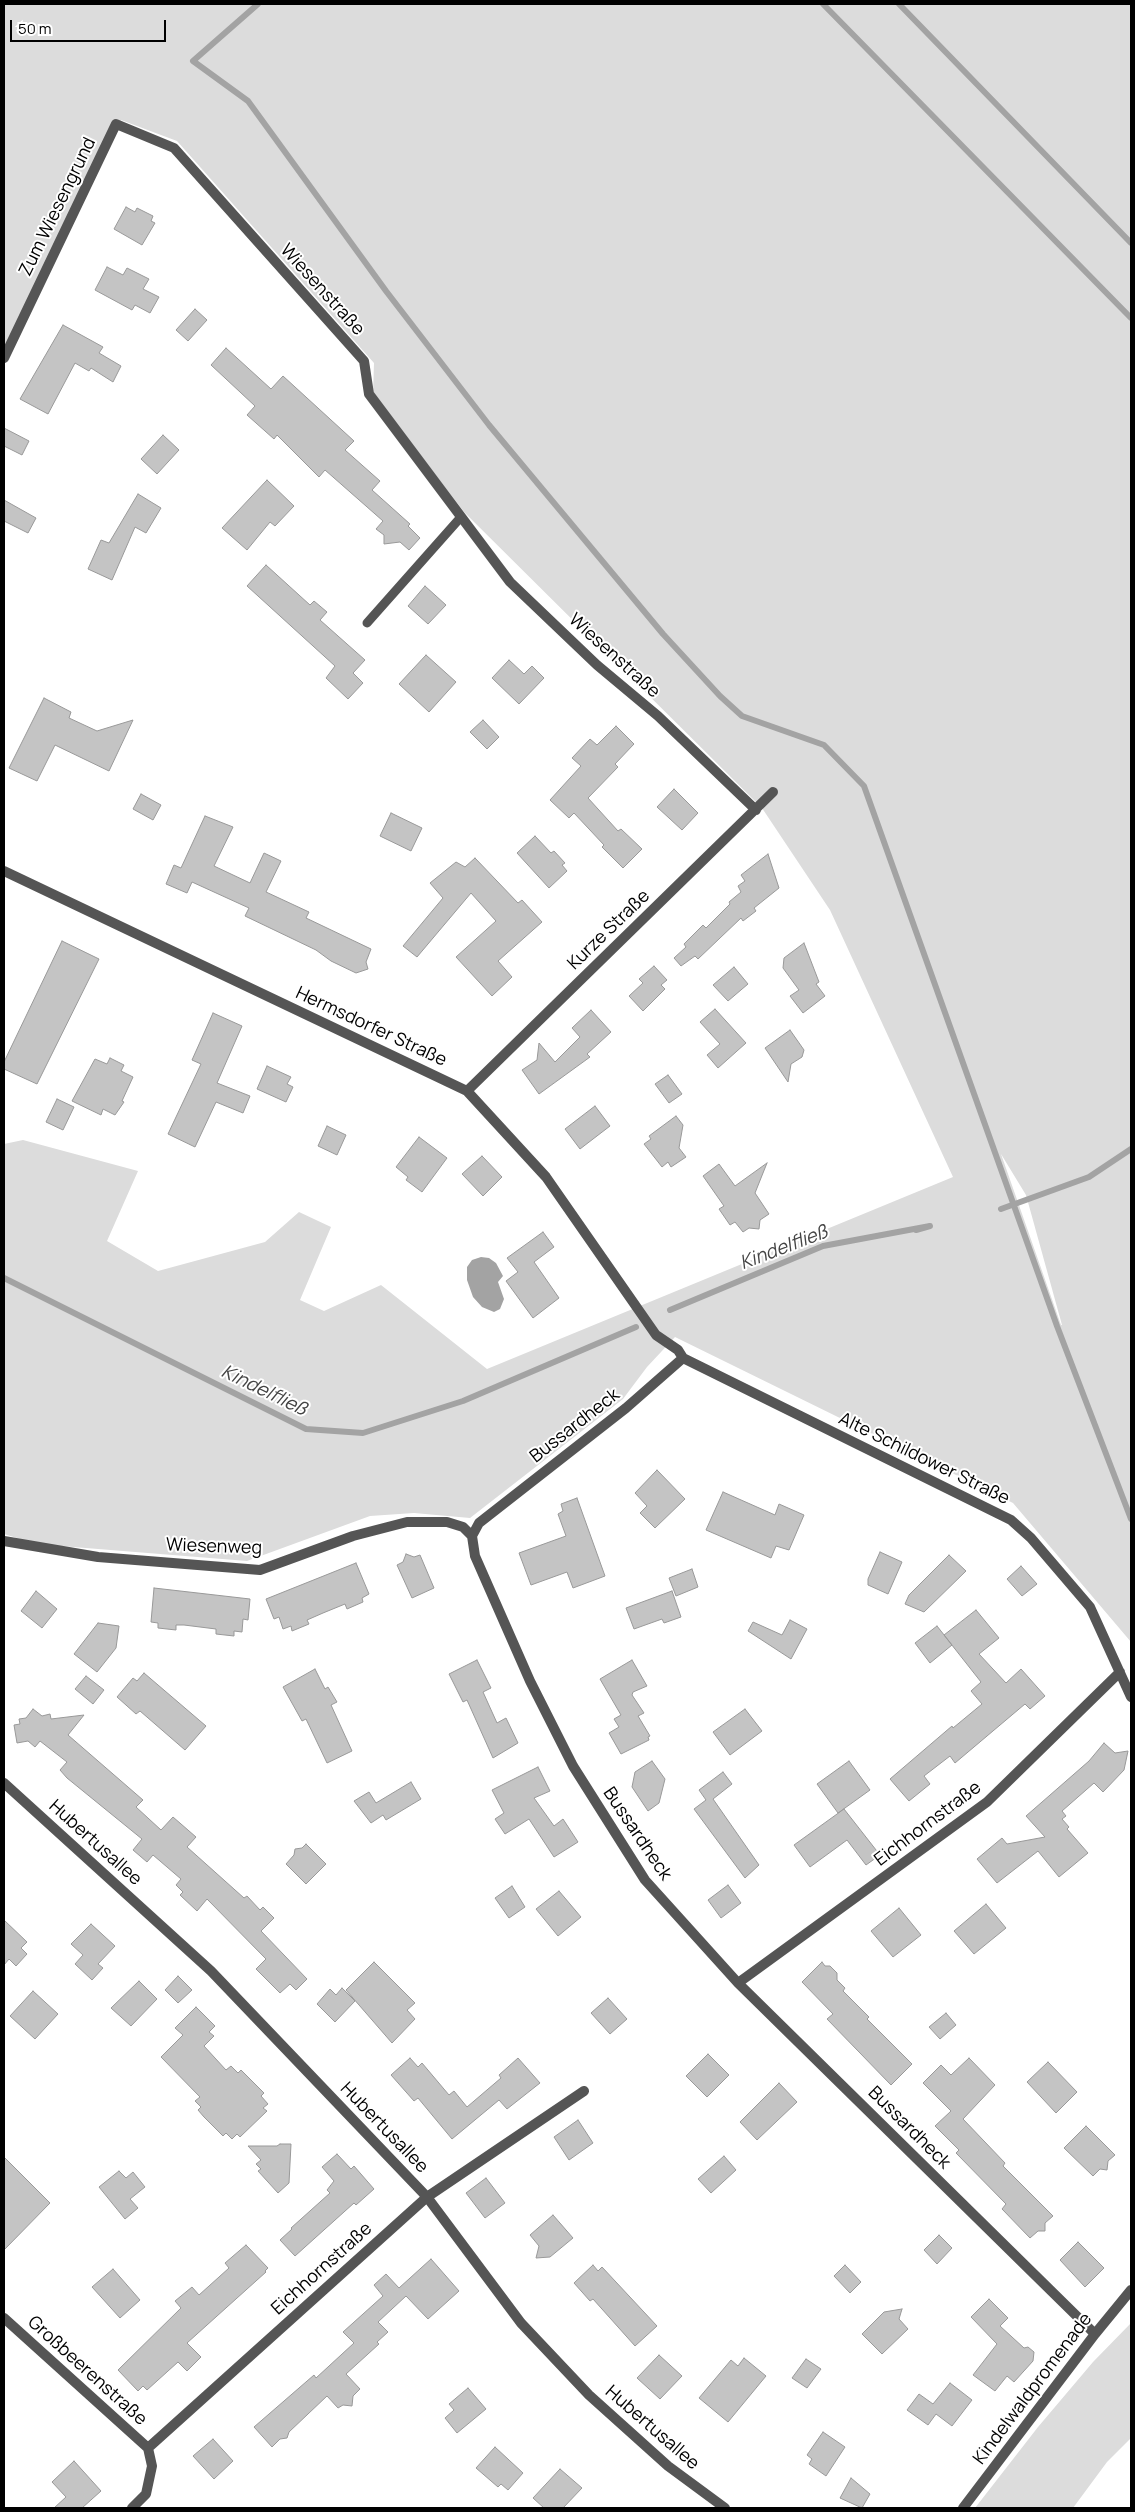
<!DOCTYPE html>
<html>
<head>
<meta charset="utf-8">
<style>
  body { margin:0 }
  #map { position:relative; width:1135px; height:2512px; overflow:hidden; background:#fff; font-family:Manrope,sans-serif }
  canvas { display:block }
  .frame { position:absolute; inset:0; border:5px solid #000; pointer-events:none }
  .scale { position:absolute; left:10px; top:20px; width:156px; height:22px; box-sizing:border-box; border:2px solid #000; border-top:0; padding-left:6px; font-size:15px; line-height:18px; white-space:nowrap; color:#000; -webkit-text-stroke:4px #fff; paint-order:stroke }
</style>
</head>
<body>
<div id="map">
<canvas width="1135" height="2512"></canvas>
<div class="frame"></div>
<div class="scale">50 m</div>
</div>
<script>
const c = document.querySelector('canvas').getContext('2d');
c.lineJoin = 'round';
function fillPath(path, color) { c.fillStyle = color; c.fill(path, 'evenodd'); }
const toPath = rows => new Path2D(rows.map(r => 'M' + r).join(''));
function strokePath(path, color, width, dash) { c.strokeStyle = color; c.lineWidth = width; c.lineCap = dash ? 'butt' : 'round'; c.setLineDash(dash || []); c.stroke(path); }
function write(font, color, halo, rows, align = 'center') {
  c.font = font + ' Manrope,sans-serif'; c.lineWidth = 4; c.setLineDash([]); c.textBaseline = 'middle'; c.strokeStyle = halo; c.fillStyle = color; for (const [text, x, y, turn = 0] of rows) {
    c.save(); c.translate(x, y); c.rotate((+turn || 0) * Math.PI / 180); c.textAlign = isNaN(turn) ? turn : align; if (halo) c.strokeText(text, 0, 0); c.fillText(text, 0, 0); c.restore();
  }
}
const green = toPath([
  [4,4,1131,4,1131,1642,1013,1503,675,1337,647,1367,623,1399,470,1518,414,1513,370,1516,247,1561,36,1544,4,1534,4,1144,23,1140,138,1171,107,1241,158,1271,265,1242,299,1212,331,1227,300,1300,324,1311,381,1285,487,1369,953,1177,830,910,762,808,465,513,373,394,374,363,177,141,121,120,4,354],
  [1001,1154,1026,1195,1062,1325,1061,1325],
  [1131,2323,1131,2438,1107,2462,1073,2508,975,2508,1038,2427,1093,2362]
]);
const water = toPath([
  [481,1257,489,1258,496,1263,503,1276,498,1282,504,1299,500,1309,494,1312,482,1307,473,1297,467,1280,467,1267,472,1260]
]);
const stream = toPath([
  [258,4,193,61,248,101,386,291,489,425,663,634,720,696,742,716,824,745,864,786,1057,1326,1131,1519],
  [823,4,1131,318],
  [899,4,1131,243],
  [1001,1209,1089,1177,1131,1149],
  [4,1278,306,1429,363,1433,463,1401,636,1327],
  [670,1310,823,1246,930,1226,916,1230]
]);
const building = toPath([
  [126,207,135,212,137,208,153,216,151,221,155,223,142,245,114,229,126,207],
  [107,267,123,275,127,268,149,279,143,289,159,297,150,313,135,305,132,310,95,290,107,267],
  [195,309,207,320,188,341,176,330,195,309],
  [63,325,103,347,99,353,121,366,113,382,91,368,89,371,75,363,48,414,20,399,63,325],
  [226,348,271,389,283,376,354,441,345,450,380,481,372,490,410,524,408,526,420,538,409,550,400,542,384,544,384,535,376,529,383,521,325,470,319,477,277,435,274,439,247,415,255,406,211,365,226,348],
  [4,428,29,441,22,455,4,446,4,428],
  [163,435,179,450,157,474,141,459,163,435],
  [267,480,294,506,275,526,270,522,247,550,222,528,267,480],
  [138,494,161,508,146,533,135,527,112,580,88,569,101,540,109,543,138,494],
  [4,500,36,518,28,533,4,521,4,500],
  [266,565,310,605,314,601,327,612,320,620,365,660,353,673,363,683,348,699,326,678,335,666,247,586,266,565],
  [425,586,446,605,428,624,408,606,425,586],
  [426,655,456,682,429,712,399,684,426,655],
  [509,660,524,674,532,666,544,678,519,704,492,678,509,660],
  [44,698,71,712,69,718,97,731,133,720,109,771,55,745,37,781,9,768,44,698],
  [483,720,499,737,487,749,470,732,483,720],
  [616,726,634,744,615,764,618,767,588,798,618,831,621,829,642,849,623,868,602,847,604,845,574,813,569,818,550,800,581,766,572,758,590,739,597,745,616,726],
  [674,789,698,813,682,830,657,807,674,789],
  [141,794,161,805,153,820,133,809,141,794],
  [391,813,422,828,411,851,380,836,391,813],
  [205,816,233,827,214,866,250,883,264,853,281,861,266,892,309,912,306,918,371,949,366,962,368,969,356,973,331,961,316,950,245,916,249,908,192,882,187,893,166,884,174,865,181,868,205,816],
  [535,836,551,853,554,851,565,863,562,865,567,871,549,888,517,853,535,836],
  [768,854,779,888,754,908,756,911,743,921,741,918,698,959,695,956,681,966,674,958,686,947,684,944,703,925,706,928,730,904,729,902,741,892,738,886,745,881,741,875,768,854],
  [475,858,518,903,522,900,542,922,498,961,512,977,492,996,456,957,496,921,471,893,417,957,403,946,443,898,430,883,456,862,465,867,475,858],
  [62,941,99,959,37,1084,4,1069,4,1062,62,941],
  [804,943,819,982,816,984,825,996,803,1013,790,996,799,990,783,968,784,958,804,943],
  [654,966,667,980,661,985,665,989,643,1011,629,996,643,983,639,979,654,966],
  [734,967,748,984,728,1001,713,985,734,967],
  [715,1009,746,1043,718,1068,707,1055,720,1044,700,1022,715,1009],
  [591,1010,611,1032,587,1054,590,1057,539,1094,522,1070,537,1060,539,1043,555,1062,580,1037,572,1028,591,1010],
  [213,1013,242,1026,217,1083,250,1096,243,1113,216,1102,195,1147,168,1134,201,1064,192,1060,213,1013],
  [790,1030,804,1050,802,1057,791,1064,788,1082,765,1048,790,1030],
  [110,1058,124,1065,121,1071,133,1077,122,1101,124,1102,115,1115,103,1109,101,1115,72,1101,95,1059,107,1064,110,1058],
  [267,1066,291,1077,287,1084,293,1087,286,1102,257,1089,267,1066],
  [668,1075,682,1094,669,1103,655,1084,668,1075],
  [57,1099,74,1107,63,1130,46,1122,57,1099],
  [595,1106,610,1126,580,1149,565,1129,595,1106],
  [676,1116,683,1125,679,1148,686,1157,671,1167,668,1162,662,1167,644,1144,651,1139,649,1136,676,1116],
  [327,1126,346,1135,337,1155,318,1146,327,1126],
  [419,1137,447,1158,422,1192,406,1180,408,1177,396,1167,419,1137],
  [482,1156,502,1177,483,1196,462,1174,482,1156],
  [767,1163,755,1193,769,1214,760,1220,759,1229,749,1228,743,1232,735,1222,730,1225,719,1209,724,1206,703,1176,719,1164,735,1186,767,1163],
  [543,1232,554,1247,534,1262,559,1298,533,1318,506,1281,518,1272,507,1258,543,1232],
  [657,1470,685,1499,655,1528,640,1513,647,1506,635,1493,657,1470],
  [723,1492,775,1515,779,1504,804,1515,789,1550,776,1546,771,1558,706,1530,723,1492],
  [577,1498,605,1576,573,1588,567,1572,531,1585,519,1553,566,1536,558,1514,563,1511,561,1504,577,1498],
  [880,1552,902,1562,888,1594,868,1585,868,1579,880,1552],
  [406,1554,414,1557,420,1555,434,1588,412,1598,397,1565,403,1562,406,1554],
  [949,1555,966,1571,924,1612,905,1604,909,1595,949,1555],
  [356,1563,369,1594,362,1598,363,1602,347,1609,345,1604,323,1613,307,1620,309,1624,292,1631,291,1626,283,1629,279,1617,274,1619,266,1599,356,1563],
  [1021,1566,1037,1584,1022,1596,1007,1579,1021,1566],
  [692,1569,698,1587,676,1596,669,1578,692,1569],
  [154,1588,250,1599,248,1620,243,1619,242,1632,234,1631,234,1636,216,1634,216,1629,184,1625,176,1625,176,1630,158,1628,158,1623,151,1622,154,1588],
  [36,1591,57,1609,42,1628,21,1611,36,1591],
  [672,1591,681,1617,664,1623,662,1619,634,1629,626,1608,672,1591],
  [976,1610,999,1638,979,1654,1006,1683,1021,1669,1045,1696,1030,1709,1025,1704,955,1763,950,1756,924,1776,930,1784,909,1801,890,1779,952,1726,953,1728,982,1704,971,1691,981,1682,944,1635,976,1610],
  [790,1620,807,1629,791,1659,748,1631,753,1622,782,1635,790,1620],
  [98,1623,119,1626,116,1648,97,1672,74,1654,98,1623],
  [937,1626,952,1645,930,1663,915,1643,937,1626],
  [477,1660,491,1688,483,1692,497,1723,506,1718,518,1743,493,1758,467,1700,463,1702,449,1674,477,1660],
  [632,1660,647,1686,633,1692,632,1695,644,1713,638,1716,650,1736,648,1737,649,1740,621,1754,609,1733,619,1727,614,1719,621,1715,600,1679,632,1660],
  [315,1669,325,1689,328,1687,337,1702,331,1705,352,1751,327,1763,306,1719,302,1721,283,1687,315,1669],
  [144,1673,206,1726,185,1750,140,1711,136,1714,117,1697,133,1678,137,1681,144,1673],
  [86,1676,104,1690,93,1704,75,1689,86,1676],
  [33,1709,42,1716,50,1714,51,1719,84,1715,68,1735,143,1800,136,1807,161,1830,173,1817,196,1837,187,1847,244,1898,247,1896,260,1910,263,1907,274,1918,261,1931,307,1979,296,1990,290,1984,280,1993,256,1969,266,1959,207,1899,197,1911,180,1895,183,1892,176,1885,181,1879,153,1855,147,1862,133,1850,142,1839,67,1778,60,1770,67,1762,40,1741,35,1747,28,1741,17,1743,14,1725,20,1724,19,1719,26,1718,33,1709],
  [745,1709,762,1731,730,1755,713,1732,745,1709],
  [1104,1743,1115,1753,1128,1751,1124,1770,1103,1792,1094,1783,1062,1811,1066,1816,1062,1819,1069,1827,1067,1829,1088,1853,1059,1877,1038,1851,997,1883,977,1859,1002,1838,1007,1844,1045,1837,1026,1816,1089,1761,1104,1743],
  [652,1761,665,1779,659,1803,648,1811,632,1787,635,1772,652,1761],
  [849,1761,870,1790,838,1813,817,1784,849,1761],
  [538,1767,550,1791,534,1798,554,1826,563,1819,578,1842,554,1857,529,1819,505,1834,495,1819,504,1813,492,1790,538,1767],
  [723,1772,732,1784,713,1799,759,1865,745,1878,694,1809,706,1800,699,1790,723,1772],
  [411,1782,421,1799,386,1820,383,1815,371,1823,354,1801,369,1792,376,1803,411,1782],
  [844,1809,880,1855,866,1865,847,1840,810,1867,794,1845,844,1809],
  [306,1844,326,1864,306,1884,286,1864,294,1855,295,1849,302,1848,306,1844],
  [728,1885,741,1903,721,1918,708,1900,728,1885],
  [512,1886,525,1907,509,1918,495,1898,512,1886],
  [559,1891,581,1917,558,1936,536,1909,559,1891],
  [986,1904,1006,1928,974,1954,954,1931,986,1904],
  [899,1908,921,1935,893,1957,871,1931,899,1908],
  [4,1920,27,1942,21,1948,27,1954,16,1966,9,1959,4,1965,4,1920],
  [91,1924,115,1946,98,1964,103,1968,92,1980,75,1964,83,1955,71,1944,91,1924],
  [374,1962,415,2003,407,2010,415,2019,392,2043,346,1990,374,1962],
  [822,1962,825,1966,830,1966,837,1973,837,1980,845,1988,843,1991,869,2017,867,2019,912,2064,891,2085,827,2019,833,2014,802,1982,822,1962],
  [178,1976,192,1990,178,2003,165,1990,178,1976],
  [139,1981,157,1999,131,2026,111,2008,139,1981],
  [342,1988,355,2001,335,2022,317,2004,330,1989,336,1995,342,1988],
  [33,1991,58,2014,35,2039,10,2016,33,1991],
  [608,1998,627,2019,610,2034,591,2013,608,1998],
  [196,2007,215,2026,209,2032,214,2036,204,2046,226,2070,231,2066,238,2073,241,2070,264,2093,261,2096,268,2104,263,2108,267,2111,240,2137,237,2134,232,2139,226,2133,223,2136,204,2117,198,2110,201,2107,195,2101,200,2097,161,2057,183,2035,175,2028,196,2007],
  [946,2013,956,2025,940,2039,929,2027,946,2013],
  [708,2054,729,2075,707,2097,686,2076,708,2054],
  [410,2058,418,2067,422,2063,449,2095,454,2091,467,2107,501,2078,499,2075,518,2058,540,2083,507,2109,499,2100,452,2139,418,2098,414,2101,391,2075,410,2058],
  [969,2058,995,2085,963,2119,1005,2163,1003,2166,1053,2216,1045,2223,1045,2231,1038,2231,1030,2238,1002,2209,1006,2204,956,2153,959,2150,935,2126,951,2111,923,2083,941,2065,951,2075,969,2058],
  [1048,2062,1077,2092,1056,2113,1027,2082,1048,2062],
  [779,2083,797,2102,757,2140,740,2122,779,2083],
  [578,2120,593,2143,569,2160,554,2137,578,2120],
  [1086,2126,1115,2155,1108,2161,1107,2170,1100,2169,1093,2176,1064,2148,1086,2126],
  [280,2144,291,2144,289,2183,278,2193,258,2171,261,2169,256,2164,261,2160,248,2146,277,2146,280,2144],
  [337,2154,351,2169,354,2166,374,2189,356,2205,354,2203,295,2256,280,2240,292,2229,291,2228,330,2193,327,2190,334,2181,322,2167,337,2154],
  [724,2156,736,2170,711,2193,698,2179,724,2156],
  [4,2157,50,2203,4,2250,4,2157],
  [119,2171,126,2178,133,2172,145,2187,130,2199,138,2208,125,2219,99,2187,119,2171],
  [486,2178,505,2203,485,2218,466,2193,486,2178],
  [553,2215,573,2238,550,2257,536,2258,539,2246,530,2235,553,2215],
  [939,2235,952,2248,937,2264,924,2250,939,2235],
  [1078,2242,1104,2268,1085,2287,1060,2260,1078,2242],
  [246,2245,268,2268,265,2271,266,2272,187,2343,201,2357,187,2371,178,2362,147,2390,143,2386,138,2391,118,2370,181,2308,175,2301,192,2287,199,2295,229,2268,225,2263,246,2245],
  [431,2259,459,2291,428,2319,406,2296,378,2322,388,2332,377,2342,379,2344,346,2374,360,2389,353,2396,352,2406,343,2405,338,2408,327,2396,289,2432,287,2438,280,2439,272,2447,254,2427,314,2375,316,2378,354,2343,343,2332,383,2296,374,2285,386,2274,399,2288,431,2259],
  [593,2265,598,2271,602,2267,657,2326,635,2346,593,2299,590,2301,574,2283,593,2265],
  [845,2265,861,2282,850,2293,834,2276,845,2265],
  [113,2269,140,2300,120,2318,92,2287,113,2269],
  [989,2299,1008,2318,1000,2326,1024,2348,1028,2347,1034,2352,1033,2361,1014,2382,1007,2376,995,2391,973,2375,997,2344,971,2317,989,2299],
  [902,2309,899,2319,908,2329,882,2354,862,2334,884,2312,902,2309],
  [659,2355,682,2376,660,2399,637,2378,659,2355],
  [744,2358,766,2376,728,2422,699,2398,731,2360,738,2366,744,2358],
  [806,2359,821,2369,807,2388,792,2378,806,2359],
  [950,2383,972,2400,952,2426,936,2414,928,2425,907,2410,919,2394,933,2404,950,2383],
  [468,2388,486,2409,457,2433,445,2418,454,2410,449,2404,468,2388],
  [823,2432,845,2447,826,2476,809,2464,812,2459,807,2455,823,2432],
  [213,2439,233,2461,214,2479,193,2456,213,2439],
  [495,2447,523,2473,508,2490,501,2484,498,2487,476,2468,495,2447],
  [74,2461,101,2491,82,2508,54,2508,66,2497,52,2482,74,2461],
  [560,2469,582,2488,563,2508,544,2508,533,2498,560,2469],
  [851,2478,870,2494,862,2508,840,2498,851,2478]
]);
const service = toPath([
  [367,623,461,517]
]);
const minor = toPath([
  [4,358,116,124,174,148,364,361,369,394,510,582,597,665,658,716,756,810],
  [4,871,467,1091,546,1177,656,1335,678,1350,683,1358,1011,1520,1031,1538,1090,1607,1131,1697],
  [467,1091,773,792],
  [683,1358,626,1408,479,1523,472,1536,475,1556,530,1681,573,1766,645,1880,738,1983,1095,2334],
  [4,1541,98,1557,260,1570,353,1536,407,1522,447,1522,463,1527,472,1536],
  [4,1783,211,1971,427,2197,521,2323,589,2395,668,2466,725,2508],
  [738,1983,987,1802,1120,1672],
  [4,2318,148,2448],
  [132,2508,146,2494,152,2466,148,2448,427,2197,584,2091],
  [963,2508,1095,2334,1131,2290]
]);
const streetNames = [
  ["Zum Wiesengrund",58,207,-64],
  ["Wiesenstraße",322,290,48],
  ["Wiesenstraße",614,656,42],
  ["Kurze Straße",609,930,-44],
  ["Hermsdorfer Straße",371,1027,25],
  ["Bussardheck",575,1426,-38],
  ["Alte Schildower Straße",924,1459,26],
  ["Wiesenweg",214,1547,2],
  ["Eichhornstraße",928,1824,-37],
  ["Bussardheck",637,1834,56],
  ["Hubertusallee",95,1843,42],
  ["Hubertusallee",384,2128,46],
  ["Bussardheck",909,2128,45],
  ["Eichhornstraße",322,2269,-42],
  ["Großbeerenstraße",87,2371,42],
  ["Kindelwaldpromenade",1033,2389,-53],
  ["Hubertusallee",652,2428,41]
];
const waterNames = [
  ["Kindelfließ",784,1248,-21],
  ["Kindelfließ",264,1391,26]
];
fillPath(green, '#dcdcdc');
fillPath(water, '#a3a3a3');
strokePath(stream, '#a3a3a3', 6);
fillPath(building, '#c4c4c4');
strokePath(building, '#999', 1);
strokePath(service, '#555', 9);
strokePath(minor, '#555', 10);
write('18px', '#000', '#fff', streetNames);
write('italic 19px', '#444', '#fff', waterNames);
</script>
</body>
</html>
